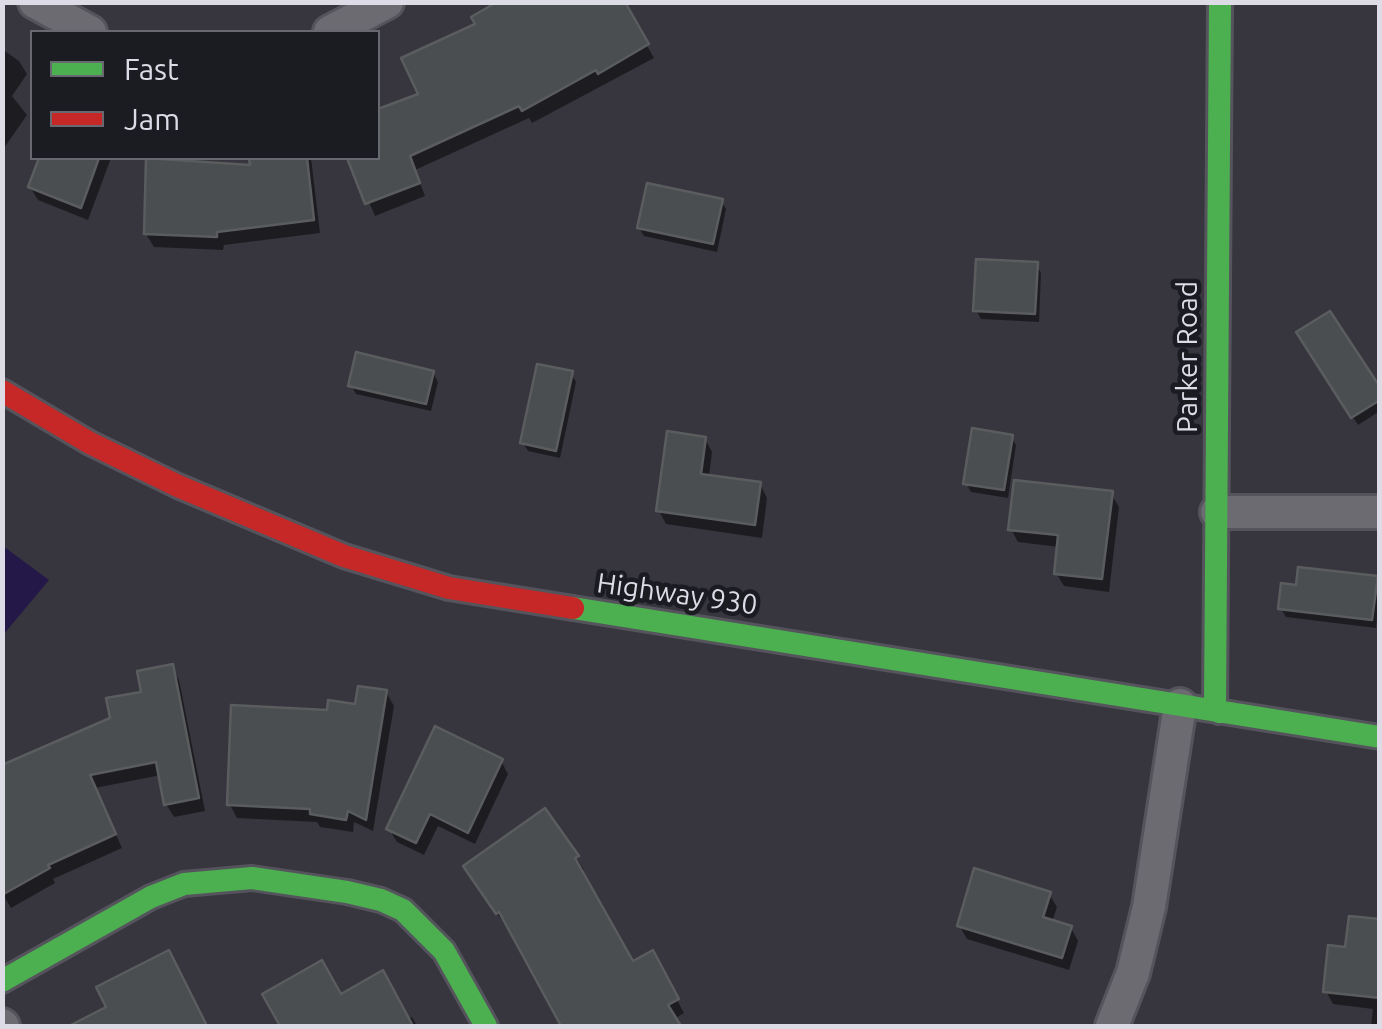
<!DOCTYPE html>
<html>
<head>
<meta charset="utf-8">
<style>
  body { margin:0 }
  #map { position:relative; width:1382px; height:1029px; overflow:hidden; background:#37363f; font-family:Ubuntu,sans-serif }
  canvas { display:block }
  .frame { position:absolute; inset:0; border:5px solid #dcdbe6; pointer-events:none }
  .legend { position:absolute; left:30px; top:30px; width:350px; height:130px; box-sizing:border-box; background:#1b1b22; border:2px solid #686870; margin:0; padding:12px 18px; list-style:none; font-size:30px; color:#dcdbe6 }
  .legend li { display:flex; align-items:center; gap:20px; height:50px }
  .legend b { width:50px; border:2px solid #686870 }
</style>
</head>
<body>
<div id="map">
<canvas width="1382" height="1029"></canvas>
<div class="frame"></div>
<ul class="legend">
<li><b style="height:12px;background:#4caf50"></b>Fast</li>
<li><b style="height:12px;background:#c62828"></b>Jam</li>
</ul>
</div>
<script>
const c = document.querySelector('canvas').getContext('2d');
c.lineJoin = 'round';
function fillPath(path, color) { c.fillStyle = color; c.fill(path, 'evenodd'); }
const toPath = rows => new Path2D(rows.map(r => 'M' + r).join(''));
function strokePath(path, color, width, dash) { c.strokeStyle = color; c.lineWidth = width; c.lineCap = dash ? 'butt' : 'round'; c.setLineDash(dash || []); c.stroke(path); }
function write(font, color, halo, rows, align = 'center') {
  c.font = font + ' Ubuntu,sans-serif'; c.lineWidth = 9; c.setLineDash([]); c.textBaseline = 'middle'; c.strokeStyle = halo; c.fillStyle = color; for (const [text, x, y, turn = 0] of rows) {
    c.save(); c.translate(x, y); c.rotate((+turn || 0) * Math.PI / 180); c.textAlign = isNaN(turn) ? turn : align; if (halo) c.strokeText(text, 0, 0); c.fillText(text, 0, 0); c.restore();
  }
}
const water = toPath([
  [3,546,49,580,3,635,2,635]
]);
const shadow = toPath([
  [622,2,654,58,532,123,529,118,415,170,425,196,375,216,350,158,378,158,378,112,421,96],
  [2,49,19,61,27,74,12,96,27,115,2,151],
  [42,158,111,158,88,220,38,200,30,187],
  [149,158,188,158,188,165,253,167,252,158,311,158,320,233,224,245,223,250,154,247,146,234],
  [721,201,726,209,717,252,644,236,639,228],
  [1036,264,1041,273,1039,322,981,319,976,310],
  [1299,333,1380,391,1380,411,1358,425],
  [433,373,438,382,431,411,356,394,351,385],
  [571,374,576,382,560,458,528,451,523,443],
  [1011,437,1016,445,1008,498,971,492,966,483],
  [705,439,712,452,709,477,760,484,767,498,762,538,666,524,659,511],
  [1111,494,1119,507,1109,592,1064,586,1056,573,1059,547,1018,542,1011,529],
  [1376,578,1380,584,1376,628,1286,617,1281,609],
  [172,667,179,680,205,811,174,817,166,804,161,775,95,788,122,848,53,879,55,883,11,908,2,893,113,719],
  [386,692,394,706,373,831,354,822,353,832,320,827,317,822,237,818,230,805,329,712,357,707],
  [501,761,508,774,475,844,438,826,424,855,397,842,389,829],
  [576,857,584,870,580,873,632,964,652,954,684,1013,674,1019,678,1026,564,1026,508,924,506,926,473,880],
  [1049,894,1057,907,1052,922,1071,928,1078,941,1069,970,967,939,959,925],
  [1380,922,1380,1026,1371,1026,1373,1009,1333,1004,1326,991,1347,949],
  [265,995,340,997,407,1020,412,1017,417,1026,283,1026],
  [200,1016,180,1026,79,1024]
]);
const building = toPath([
  [497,2,625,2,649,44,598,74,596,70,522,111,519,106,410,156,420,183,365,204,347,158,378,158,378,109,418,94,401,58,475,24,471,17,497,2],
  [39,158,99,158,81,208,28,187,39,158],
  [146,158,250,165,249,158,307,158,314,220,217,232,217,237,144,234,146,158],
  [647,183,723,199,713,244,637,228,647,183],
  [976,259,1038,262,1035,314,973,311,976,259],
  [1330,311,1380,387,1380,400,1351,418,1296,332,1330,311],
  [356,352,434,371,426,404,348,386,356,352],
  [537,364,573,371,556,451,520,443,537,364],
  [972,428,1013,435,1004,490,963,484,972,428],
  [667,431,706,437,701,474,761,482,755,525,656,511,667,431],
  [1014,480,1113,491,1102,579,1054,574,1058,535,1008,530,1014,480],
  [1298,567,1378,576,1372,620,1278,609,1281,583,1296,585,1298,567],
  [173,664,199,798,164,805,156,762,90,775,116,834,48,865,50,868,2,895,2,765,110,718,106,698,141,692,137,671,173,664],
  [358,686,387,690,366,820,348,811,346,820,310,814,310,809,227,805,231,705,327,710,328,700,355,704,358,686],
  [435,726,503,759,468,833,430,814,416,843,386,829,435,726],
  [545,808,579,856,575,858,633,961,653,950,679,999,668,1005,681,1026,561,1026,499,912,496,914,463,866,545,808],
  [974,868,1051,892,1043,917,1072,926,1062,958,957,926,974,868],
  [1349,916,1380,919,1380,998,1323,992,1328,945,1345,947,1349,916],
  [169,950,207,1026,69,1026,106,1007,96,987,169,950],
  [322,960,341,994,383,970,413,1026,280,1026,262,994,322,960]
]);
const street = toPath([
  [35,2,90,32],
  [330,32,387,2],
  [1217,512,1380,512],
  [2,1025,3,1026],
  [1112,1026,1133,973,1149,907,1180,705]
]);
const fast = toPath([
  [573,608,1380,737],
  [1219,712,1215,706,1220,2],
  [2,981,151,897,184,884,252,878,347,892,381,900,403,910,444,951,486,1026]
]);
const jam = toPath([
  [2,391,90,443,178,486,344,556,449,588,573,608]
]);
const streetNames = [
  ["Parker Road",1188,357,-90],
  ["Highway 930",677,594,8]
];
fillPath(water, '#241848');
fillPath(shadow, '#0007');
fillPath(building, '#4a4e50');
strokePath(building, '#5a5c5e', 2.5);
strokePath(street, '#55545c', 38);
strokePath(fast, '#55545c', 28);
strokePath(jam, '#55545c', 28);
strokePath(street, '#6b6b71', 32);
strokePath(fast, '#4caf50', 22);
strokePath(jam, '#c62828', 22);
write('28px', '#dcdbe6', '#1b1b22', streetNames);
</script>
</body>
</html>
